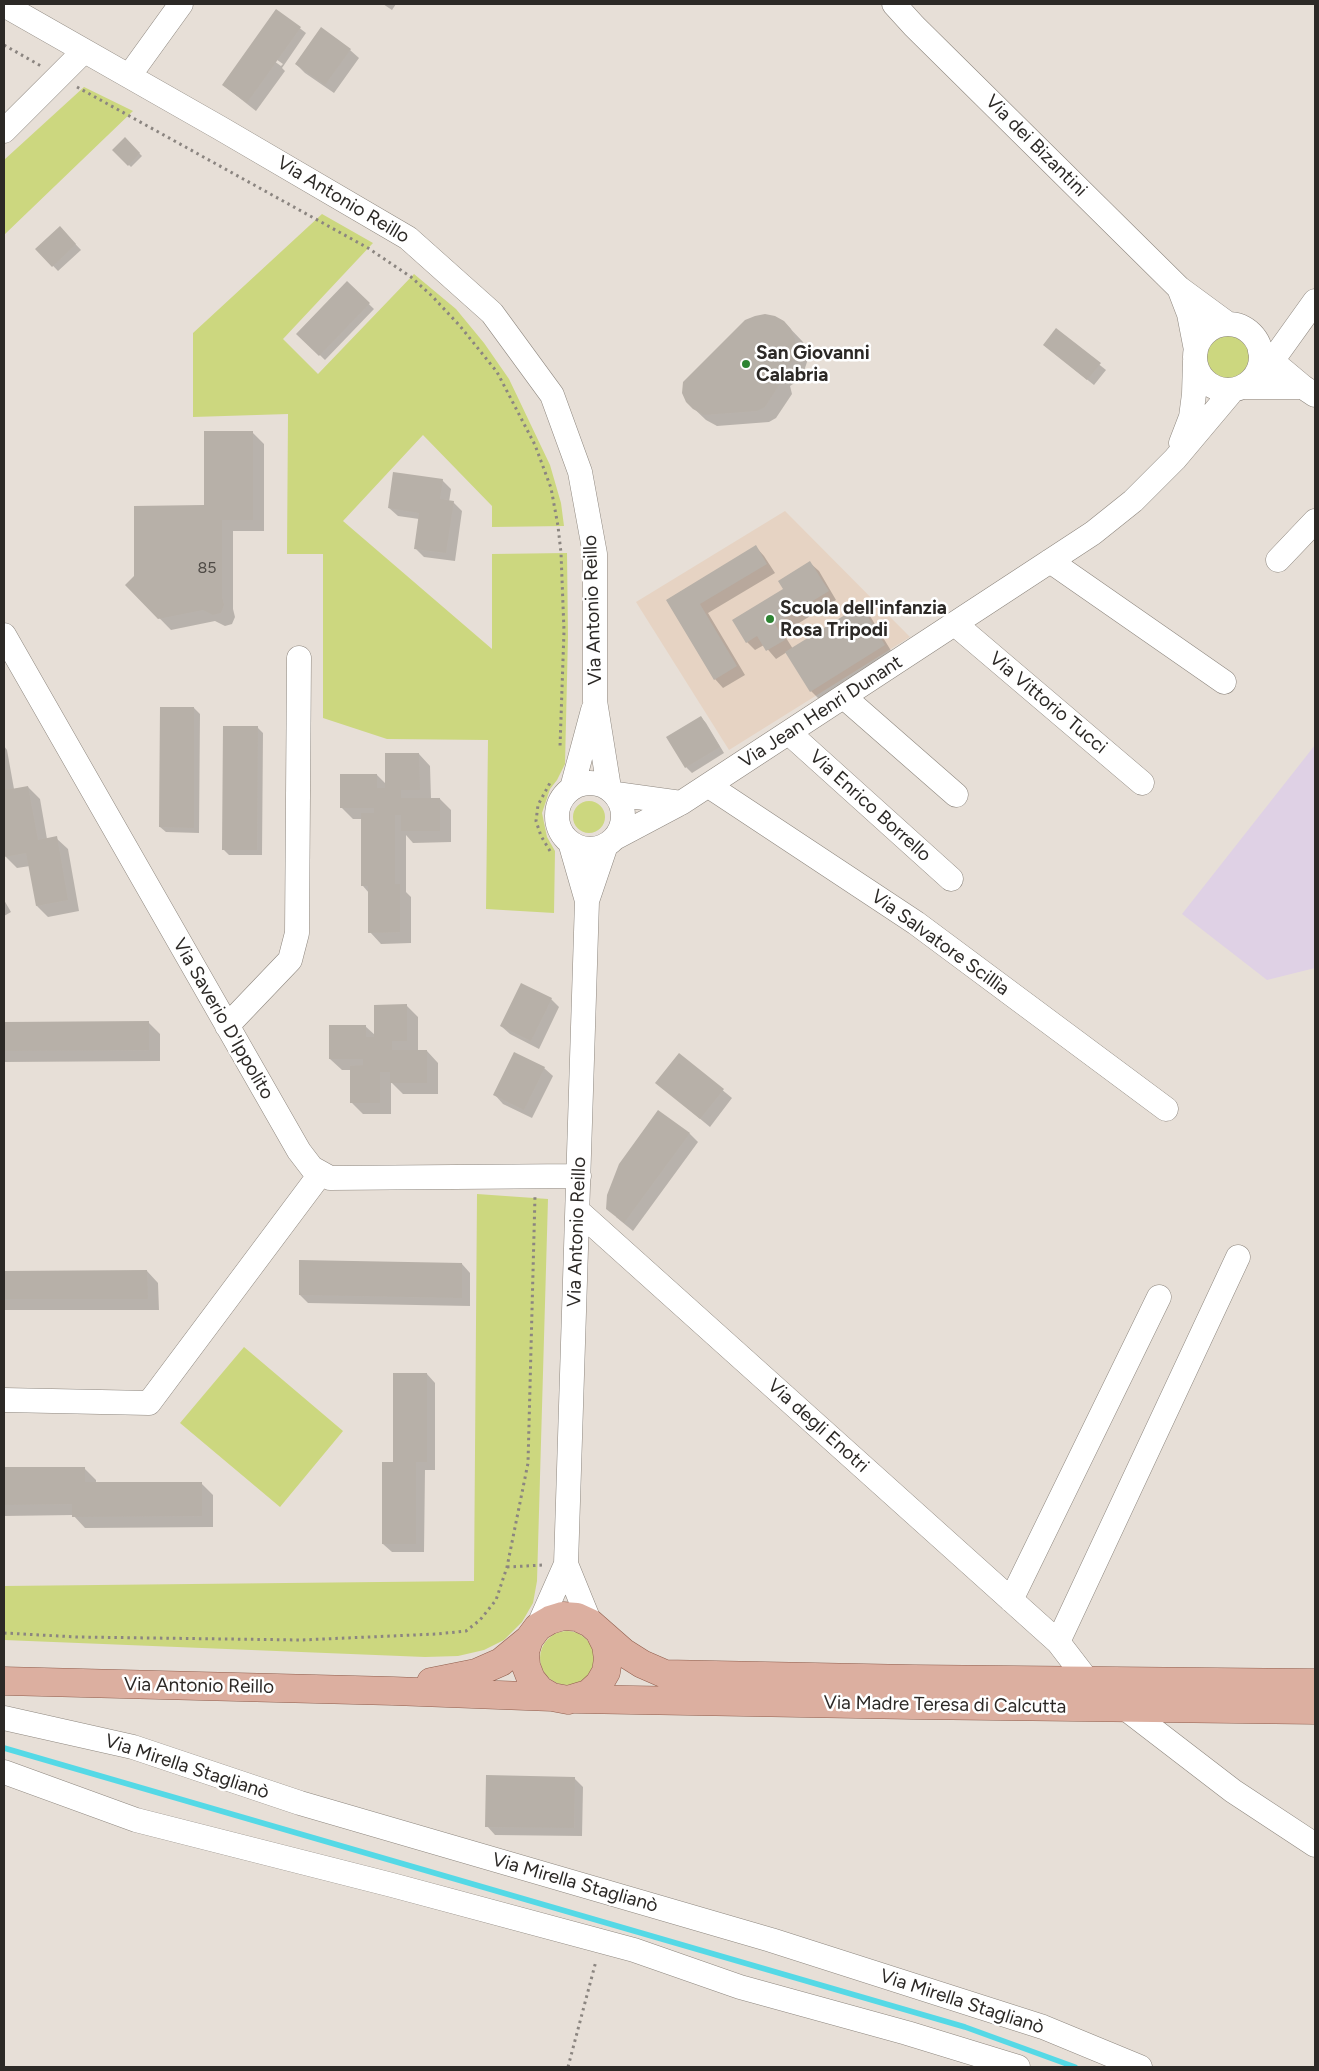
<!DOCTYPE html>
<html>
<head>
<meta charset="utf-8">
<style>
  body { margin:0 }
  #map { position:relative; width:1319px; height:2071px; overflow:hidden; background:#e7dfd7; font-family:Figtree,sans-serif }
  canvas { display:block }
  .frame { position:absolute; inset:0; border:5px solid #2c2926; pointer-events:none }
</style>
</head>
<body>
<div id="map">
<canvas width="1319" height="2071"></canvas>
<div class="frame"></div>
</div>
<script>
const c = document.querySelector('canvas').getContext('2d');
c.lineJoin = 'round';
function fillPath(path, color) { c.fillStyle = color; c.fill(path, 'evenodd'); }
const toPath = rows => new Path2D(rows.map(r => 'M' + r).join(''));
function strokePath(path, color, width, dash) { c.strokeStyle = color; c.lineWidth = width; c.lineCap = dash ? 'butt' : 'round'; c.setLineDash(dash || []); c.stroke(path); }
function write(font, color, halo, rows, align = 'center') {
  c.font = font + ' Figtree,sans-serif'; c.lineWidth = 5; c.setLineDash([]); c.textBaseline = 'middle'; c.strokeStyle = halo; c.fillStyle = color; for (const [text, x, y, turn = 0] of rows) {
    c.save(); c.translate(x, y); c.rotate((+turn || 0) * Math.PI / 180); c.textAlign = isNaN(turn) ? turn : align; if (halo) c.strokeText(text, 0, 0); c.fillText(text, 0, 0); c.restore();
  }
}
const industrial = toPath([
  [1315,745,1315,968,1267,980,1182,914]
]);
const education = toPath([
  [785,511,910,637,729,750,636,602]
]);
const green = toPath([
  [84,87,133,111,4,235,4,160],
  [322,214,373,243,283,339,318,374,414,274,456,309,484,343,509,379,550,465,561,503,564,526,492,527,492,506,423,435,343,521,492,649,492,554,567,553,568,636,565,764,557,780,550,789,542,813,547,837,555,851,554,913,486,909,488,740,387,739,323,718,323,554,287,554,288,414,193,417,193,333],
  '1202 359a24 24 0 1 1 48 0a24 24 0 1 1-48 0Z',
  '573 817a16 16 0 1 1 32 0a16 16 0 1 1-32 0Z',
  [477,1194,548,1199,537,1581,533,1603,522,1622,504,1640,484,1650,458,1656,425,1657,4,1640,4,1586,474,1581],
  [244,1347,343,1431,280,1507,180,1423],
  '540 1658a27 27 0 1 1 54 0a27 27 0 1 1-54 0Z'
]);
const shadow = toPath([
  [383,4,396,4,392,10],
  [276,10,306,33,282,68,285,71,256,111,223,85],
  [257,46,283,64,281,66,257,49],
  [350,50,359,58,334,93,305,73,296,64],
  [125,139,142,156,131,167,114,150],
  [65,233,81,250,58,271,37,249],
  [347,283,374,309,325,360,298,334],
  [784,322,803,342,807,351,807,362,804,371,799,380,790,386,792,394,776,418,769,422,717,426,706,420,687,402],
  [1056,330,1106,370,1094,385,1044,345],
  [252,432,264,444,264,531,233,531,233,609,235,617,232,624,225,626,215,621,171,630,127,585,206,506],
  [442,480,451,489,449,502,453,502,462,511,455,561,424,557,415,548,419,519,398,516,389,508],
  [756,547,764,556,775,573,708,613,745,675,723,688,715,679,667,600],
  [810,563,819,571,836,600,783,633,793,649,861,607,870,616,893,654,819,699,811,691,787,652,776,659,764,645,755,650,747,642,785,589],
  [194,708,200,714,199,833,166,832,160,827],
  [701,717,706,723,724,753,692,773,686,767,668,737],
  [258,728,263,733,262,855,229,855,223,849],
  [4,746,7,750,14,789,28,787,40,799,47,839,56,838,68,849,79,911,48,917,37,906,30,866,17,868,6,857,4,847],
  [419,754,430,766,431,799,440,799,451,810,451,842,413,843,406,835,406,892,411,897,411,943,381,944,370,932,369,893,363,886,362,819,353,819,341,807,377,775,386,784],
  [4,900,11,912,4,916],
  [551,999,559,1007,539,1049,510,1034,501,1026],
  [407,1006,418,1017,418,1051,427,1051,438,1063,438,1094,403,1094,391,1082,391,1114,363,1114,352,1103,352,1070,342,1070,330,1059,365,1026,375,1035],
  [4,1023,149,1023,160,1034,160,1061,4,1062],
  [680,1055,732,1098,710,1127,657,1083],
  [544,1068,553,1076,532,1118,503,1104,495,1095],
  [658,1112,690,1134,698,1142,633,1231,616,1217],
  [462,1264,470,1273,470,1306,308,1303,300,1295],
  [147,1271,158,1283,159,1310,4,1310,4,1272],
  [427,1374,435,1383,435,1470,425,1470,424,1552,392,1552,383,1544,394,1464],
  [84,1468,96,1480,96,1484,201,1483,213,1495,213,1527,85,1528,73,1515,4,1516,4,1469],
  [574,1778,583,1787,582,1836,495,1835,487,1826]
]);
const stream = toPath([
  [4,1748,965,2027,1075,2067]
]);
const building = toPath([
  [276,9,301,27,247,103,222,85],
  [321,27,351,49,325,85,295,64],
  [125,137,140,153,128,166,112,150],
  [60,226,76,244,52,267,35,249],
  [347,281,370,303,319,356,296,334],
  [765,314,775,316,784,321,791,329,795,339,796,349,793,360,787,368,779,374,781,382,765,407,757,411,704,415,693,409,686,402,682,393,683,382,745,320,755,316],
  [1056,328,1101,363,1087,380,1043,345],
  [204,431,253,431,253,520,222,520,222,597,224,605,221,613,213,615,203,610,158,619,125,585,134,576,134,506,204,505],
  [393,472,443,479,440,499,454,501,446,553,414,549,419,513,388,508],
  [756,545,767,564,700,604,737,666,714,680,666,600],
  [810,561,829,591,775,624,785,640,766,651,757,636,746,643,732,620,783,589,778,581],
  [861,605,885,645,810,692,785,652],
  [160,707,194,707,194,828,159,827],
  [701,716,720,747,685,768,666,737],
  [223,726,258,726,257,850,222,850],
  [385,753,419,753,420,790,401,790,401,798,440,798,440,831,401,831,401,815,395,815,395,884,400,884,400,932,368,933,368,886,361,886,361,813,374,813,374,808,340,808,340,774,377,774,377,788,385,788],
  [4,785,6,790,28,786,38,840,57,836,68,900,36,906,26,853,4,857],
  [521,983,552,998,531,1041,500,1026],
  [407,1004,407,1041,392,1041,392,1050,427,1050,427,1083,390,1083,390,1072,380,1072,380,1103,350,1103,350,1066,363,1065,363,1059,329,1059,329,1025,366,1025,366,1037,374,1037,374,1005],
  [149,1021,149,1050,4,1051,4,1022],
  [514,1052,545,1067,524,1110,493,1095],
  [679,1053,724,1089,700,1119,655,1083],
  [658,1110,690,1133,624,1223,606,1209,607,1195,619,1164],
  [299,1260,462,1263,462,1298,299,1295],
  [147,1270,148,1299,4,1299,4,1271],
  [393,1373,427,1373,427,1462,416,1462,416,1544,382,1544,382,1462,393,1462],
  [4,1467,85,1467,85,1482,202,1482,202,1516,72,1517,72,1504,4,1505],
  [486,1775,575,1777,574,1828,485,1827]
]);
const path = toPath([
  [4,45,41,66],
  [77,87,368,248,411,277,432,296,460,326,497,372,535,445,551,488,558,526,561,553,564,631,560,747],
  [550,851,541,836,536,821,538,805,551,781],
  [507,1567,543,1565],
  [4,1633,77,1637,301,1640,436,1634,466,1631,480,1620,496,1600,507,1567,528,1463,535,1196],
  [568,2067,596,1961]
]);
const minor = toPath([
  [894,4,914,26,1179,288,1228,324],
  [4,5,220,128,408,238,492,313,552,395,580,472,595,554,595,701,609,788],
  [129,76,181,4],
  [4,131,84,51],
  [1179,288,1189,314,1196,350],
  '1195 357a33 33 0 1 1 66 0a33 33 0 1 1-66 0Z',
  [1260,351,1303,387,1315,395],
  [1258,372,1272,361,1315,301],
  [1243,387,1303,387],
  [1181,443,1191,417,1194,394,1195,361],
  [1278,560,1315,521],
  [1050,561,1224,682],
  [955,624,1142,783],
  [4,635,299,1151,312,1168,330,1178,579,1176],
  [844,697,956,795],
  [789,733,951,879],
  '557 816a33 33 0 1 1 66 0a33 33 0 1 1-66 0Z',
  [709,786,916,923,1166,1109],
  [572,788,593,710],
  [616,794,681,803],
  [615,838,681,803,1093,533,1133,501,1175,459,1233,390],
  [587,901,606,845],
  [227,1026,290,960,297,933,299,658],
  [578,1211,1058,1642,1088,1681],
  [4,1400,149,1403,321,1173],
  [566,1564,590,1623],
  [1011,1600,1159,1297],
  [538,1627,566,1564,587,901,570,842],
  [1058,1642,1238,1257],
  [1125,1708,1233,1791,1315,1845],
  [4,1718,133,1747,300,1803,771,1940,1043,2027,1140,2067],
  [4,1772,136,1820,392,1885,634,1950,740,1987,907,2033,1018,2067]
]);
const major = toPath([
  [600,1633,606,1645,608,1659,606,1672,599,1684,588,1694,568,1700,552,1697,540,1690,531,1679,526,1666,525,1652,529,1639,538,1627,550,1620,563,1616,577,1617,590,1623,623,1652,642,1664,665,1674,913,1679,1315,1683],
  [4,1681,393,1691,552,1697],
  [431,1682,476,1673,501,1662,529,1639],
  [576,1699,912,1705,1315,1710]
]);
const markers = [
  [746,364,5,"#2d8432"],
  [770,619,5,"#2d8432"]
];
const numberNames = [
  ["85",207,568]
];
const streetNames = [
  ["Via dei Bizantini",1036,146,45],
  ["Via Antonio Reillo",343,200,31],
  ["Via Antonio Reillo",593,610,-92],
  ["Via Vittorio Tucci",1048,703,40],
  ["Via Jean Henri Dunant",821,712,-33],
  ["Via Enrico Borrello",870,806,42],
  ["Via Salvatore Scillìa",940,943,36],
  ["Via Saverio D'Ippolito",223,1019,60],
  ["Via Antonio Reillo",577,1232,-88],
  ["Via degli Enotri",818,1426,42],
  ["Via Antonio Reillo",199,1686,1],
  ["Via Madre Teresa di Calcutta",945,1705,1],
  ["Via Mirella Staglianò",187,1767,18],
  ["Via Mirella Staglianò",575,1883,16],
  ["Via Mirella Staglianò",962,2002,18]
];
const poiNames = [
  ["San Giovanni",756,353],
  ["Calabria",756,375],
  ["Scuola dell'infanzia",780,608],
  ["Rosa Tripodi",780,630]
];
fillPath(industrial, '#dfd1e5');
fillPath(education, '#e6d3c3');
fillPath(green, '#ccd77f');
fillPath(shadow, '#0003');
strokePath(stream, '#55d9e6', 5.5);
fillPath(building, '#b7b0a8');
strokePath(minor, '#8d867e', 25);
strokePath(major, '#8f5d4c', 29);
strokePath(path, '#8b8580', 3, [2.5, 4]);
strokePath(minor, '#fff', 24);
strokePath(major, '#dcafa0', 28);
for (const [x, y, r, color] of markers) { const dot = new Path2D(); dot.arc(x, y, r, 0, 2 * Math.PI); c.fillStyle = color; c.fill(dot); strokePath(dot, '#fff', 2); }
write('16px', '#4f4b46', null, numberNames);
write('19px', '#2c2926', '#fff', streetNames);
write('bold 19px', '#2c2926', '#fff', poiNames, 'left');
</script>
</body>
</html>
